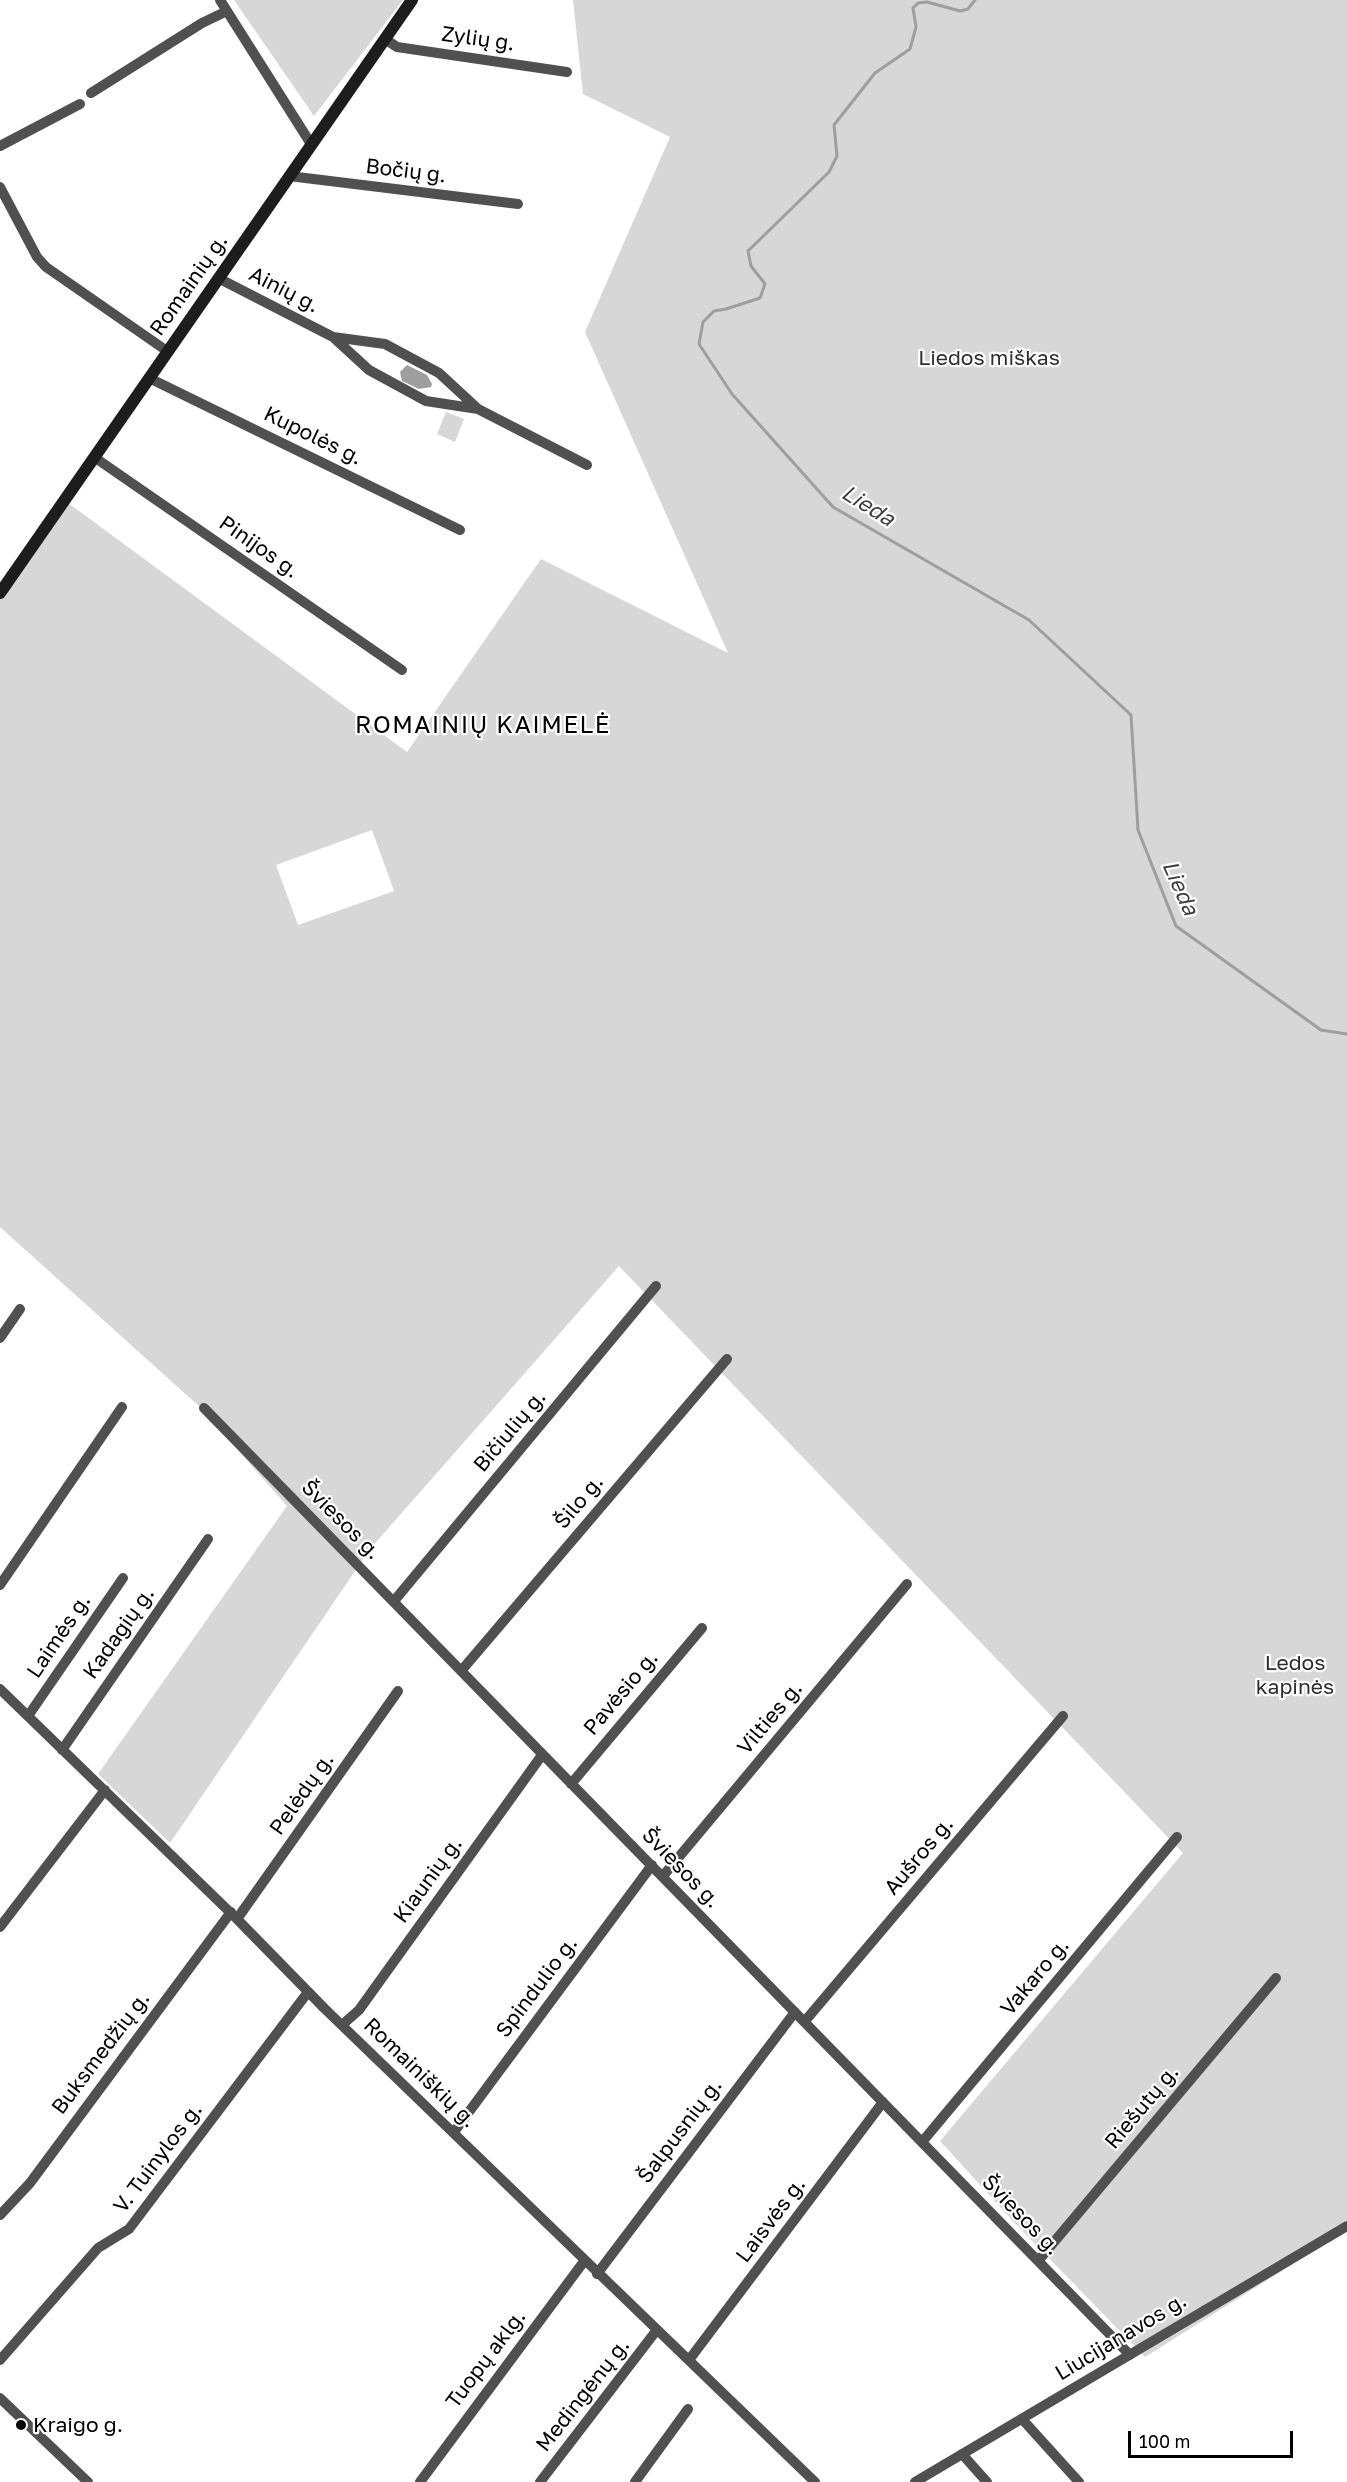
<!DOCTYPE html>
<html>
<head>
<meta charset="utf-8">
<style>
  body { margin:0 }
  #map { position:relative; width:1347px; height:2482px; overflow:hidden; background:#fff; font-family:"Golos Text",sans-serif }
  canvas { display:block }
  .scale { position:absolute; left:1128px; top:2431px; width:165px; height:27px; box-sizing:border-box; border:3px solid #000; border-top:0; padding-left:8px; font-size:18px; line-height:21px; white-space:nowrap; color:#000; -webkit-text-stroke:4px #fff; paint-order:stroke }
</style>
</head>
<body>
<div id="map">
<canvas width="1347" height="2482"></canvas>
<div class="scale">100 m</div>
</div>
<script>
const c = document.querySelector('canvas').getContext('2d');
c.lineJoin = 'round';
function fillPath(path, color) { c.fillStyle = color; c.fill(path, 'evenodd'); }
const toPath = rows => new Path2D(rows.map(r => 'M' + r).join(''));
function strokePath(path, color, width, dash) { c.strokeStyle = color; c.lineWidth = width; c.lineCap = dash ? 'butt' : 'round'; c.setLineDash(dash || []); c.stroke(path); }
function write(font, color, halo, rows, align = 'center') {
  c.font = font + ' "Golos Text",sans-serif'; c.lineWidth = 4.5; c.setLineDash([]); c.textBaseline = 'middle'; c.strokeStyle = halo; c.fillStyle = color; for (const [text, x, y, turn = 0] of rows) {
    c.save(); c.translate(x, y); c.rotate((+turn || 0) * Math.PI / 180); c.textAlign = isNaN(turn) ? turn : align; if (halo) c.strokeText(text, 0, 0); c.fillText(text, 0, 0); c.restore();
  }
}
const green = toPath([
  [234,0,403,0,314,116],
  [573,0,1347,0,1347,2230,1145,2357,1012,2220,940,2141,1183,1853,619,1266,370,1549,170,1843,98,1774,287,1506,201,1408,0,1227,0,593,64,500,407,752,541,559,728,653,585,332,670,137,583,94],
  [372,830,394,891,298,925,276,865],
  [446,412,464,419,455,442,437,434]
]);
const water = toPath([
  [407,365,427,375,432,384,431,387,419,389,402,381,400,372]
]);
const stream = toPath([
  [975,0,968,9,960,11,927,2,918,3,913,8,916,27,910,49,875,73,834,125,837,156,829,172,748,251,751,266,765,284,760,298,726,309,714,311,703,322,699,344,732,394,833,507,1029,620,1131,715,1138,830,1176,926,1321,1030,1347,1034]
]);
const minor = toPath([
  [220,0,311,144],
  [385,39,397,47,567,72],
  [91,93,202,23,227,11],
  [0,146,80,104],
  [289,176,518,204],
  [0,187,37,257,46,267,167,351],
  [218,278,333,337,385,344,439,373,478,409,587,465],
  [333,337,369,370,426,401,478,409],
  [149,378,460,530],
  [94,457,402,670],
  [0,1338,20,1309],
  [204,1408,1130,2355],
  [0,1585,122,1407],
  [394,1601,656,1286],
  [461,1671,727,1359],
  [0,1689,237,1919,325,2009,815,2482],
  [28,1716,123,1578],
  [62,1750,208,1539],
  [571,1784,702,1628],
  [663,1876,907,1584],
  [237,1919,398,1691],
  [0,1927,105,1790],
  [805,2021,1063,1716],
  [342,2025,359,2010,542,1755],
  [454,2132,652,1865],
  [922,2142,1177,1837],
  [0,2215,30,2183,231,1912],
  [1038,2261,1276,1978],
  [597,2274,795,2012],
  [0,2360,98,2248,129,2229,308,1992],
  [689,2360,883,2102],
  [0,2398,88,2482],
  [1022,2419,1079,2482],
  [962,2454,987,2482],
  [420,2482,585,2260],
  [540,2482,656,2331],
  [635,2482,688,2409],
  [915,2482,1347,2226]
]);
const secondary = toPath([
  [0,593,412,0]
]);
const markers = [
  [21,2425,6,"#000"]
];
const streetNames = [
  ["Zylių g.",478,39,8],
  ["Bočių g.",406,171,7],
  ["Romainių g.",189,285,-55],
  ["Ainių g.",284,290,27],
  ["Kupolės g.",313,436,26],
  ["Pinijos g.",259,547,35],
  ["Bičiulių g.",510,1431,-50],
  ["Šilo g.",579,1502,-50],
  ["Šviesos g.",341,1520,45],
  ["Kadagių g.",119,1633,-55],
  ["Laimės g.",59,1636,-56],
  ["Pavėsio g.",621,1693,-50],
  ["Vilties g.",770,1718,-50],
  ["Pelėdų g.",302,1794,-55],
  ["Aušros g.",919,1856,-50],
  ["Šviesos g.",681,1868,46],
  ["Kiaunių g.",428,1880,-54],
  ["Vakaro g.",1035,1977,-50],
  ["Spindulio g.",537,1987,-53],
  ["Buksmedžių g.",101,2053,-53],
  ["Romainiškių g.",420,2073,44],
  ["Riešutų g.",1142,2107,-50],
  ["Šalpusnių g.",680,2131,-53],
  ["V. Tuinylos g.",158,2158,-53],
  ["Šviesos g.",1021,2215,46],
  ["Laisvės g.",771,2220,-53],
  ["Liucijanavos g.",1121,2337,-31],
  ["Tuopų aklg.",486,2359,-53],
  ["Medingėnų g.",583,2395,-52]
];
const parkNames = [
  ["Liedos miškas",989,358],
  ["Ledos",1295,1663],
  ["kapinės",1295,1687]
];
const poiNames = [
  ["Kraigo g.",33,2425]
];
const waterNames = [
  ["Lieda",868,506,32],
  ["Lieda",1180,888,66]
];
const quarterNames = [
  ["ROMAINIŲ KAIMELĖ",483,725]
];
fillPath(green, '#d7d7d7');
fillPath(water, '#9e9e9e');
strokePath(stream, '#9e9e9e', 3);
strokePath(minor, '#505050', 10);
strokePath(secondary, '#1d1d1d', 12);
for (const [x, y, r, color] of markers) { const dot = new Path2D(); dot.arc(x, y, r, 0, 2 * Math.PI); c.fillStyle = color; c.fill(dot); strokePath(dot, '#fff', 2); }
write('21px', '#000', '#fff', streetNames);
write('21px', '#2e2e2e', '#fff', parkNames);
write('21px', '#000', '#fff', poiNames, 'left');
write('italic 22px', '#3f3f3f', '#fff', waterNames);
c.letterSpacing = '1.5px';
write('24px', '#000', '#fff', quarterNames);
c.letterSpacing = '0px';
</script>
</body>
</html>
